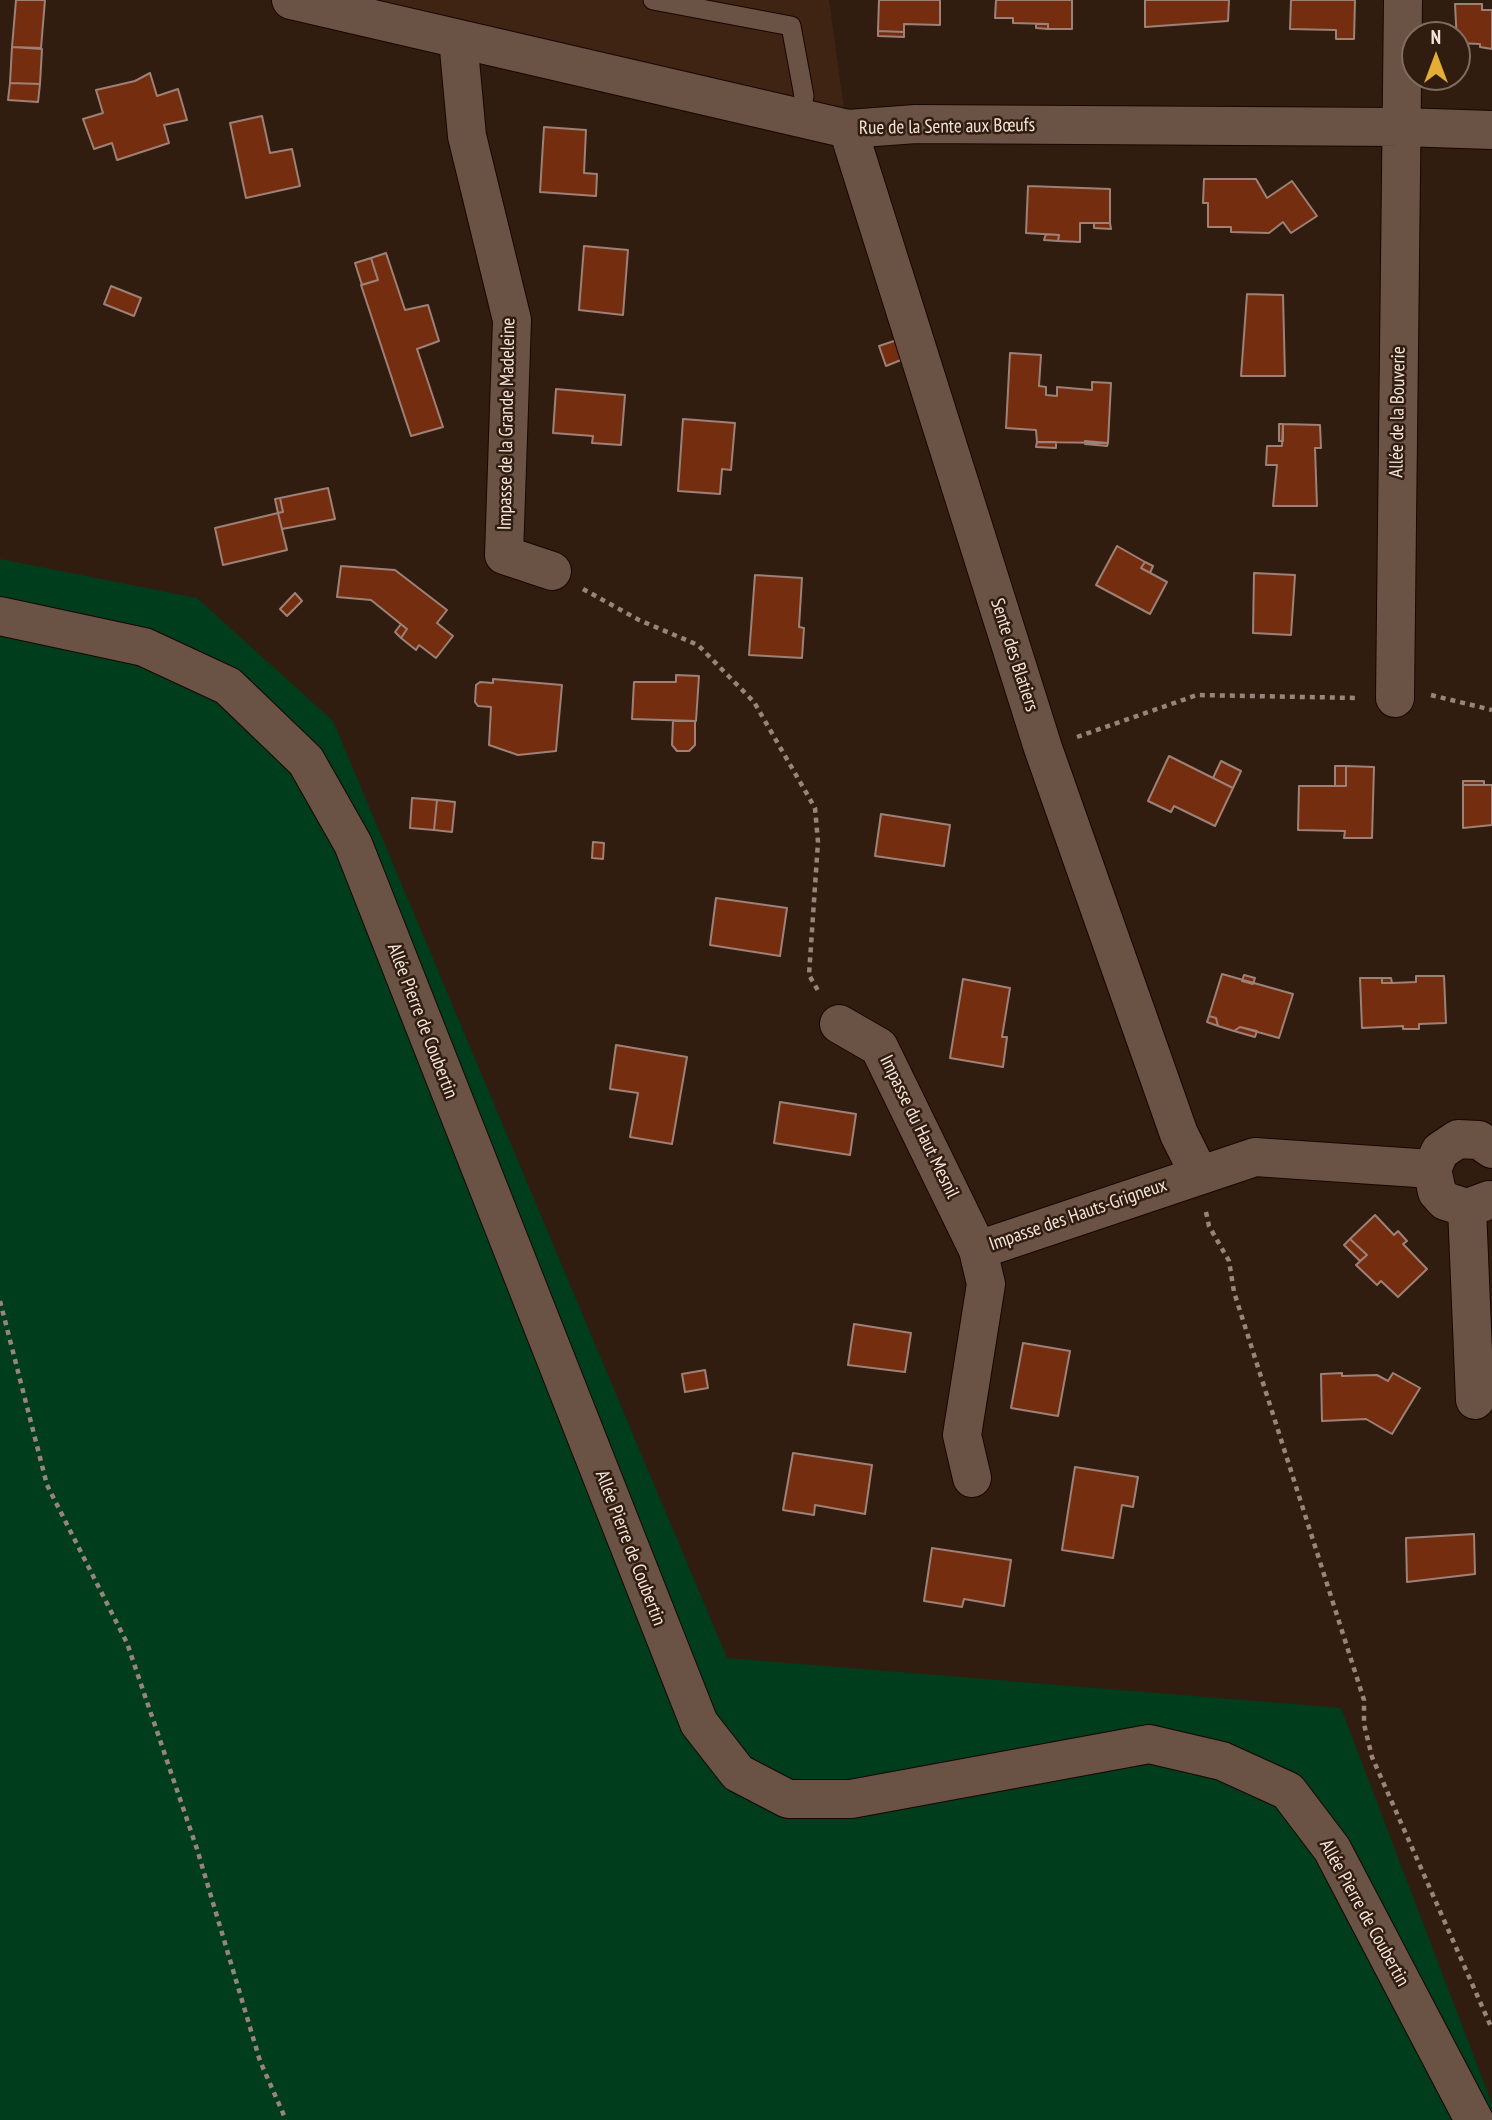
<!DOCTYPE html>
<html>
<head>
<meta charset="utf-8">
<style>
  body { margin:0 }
  #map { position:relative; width:1492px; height:2120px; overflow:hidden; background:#311d10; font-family:"PT Sans Narrow",sans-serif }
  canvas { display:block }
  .north { position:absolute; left:1401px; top:21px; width:70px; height:70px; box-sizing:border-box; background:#311d10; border:2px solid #7f6d62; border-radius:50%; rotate:0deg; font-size:19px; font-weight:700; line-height:28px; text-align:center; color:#f3e4dc }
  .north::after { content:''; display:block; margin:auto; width:24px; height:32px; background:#e4ae35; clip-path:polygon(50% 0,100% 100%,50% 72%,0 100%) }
</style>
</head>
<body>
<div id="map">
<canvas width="1492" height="2120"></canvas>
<div class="north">N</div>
</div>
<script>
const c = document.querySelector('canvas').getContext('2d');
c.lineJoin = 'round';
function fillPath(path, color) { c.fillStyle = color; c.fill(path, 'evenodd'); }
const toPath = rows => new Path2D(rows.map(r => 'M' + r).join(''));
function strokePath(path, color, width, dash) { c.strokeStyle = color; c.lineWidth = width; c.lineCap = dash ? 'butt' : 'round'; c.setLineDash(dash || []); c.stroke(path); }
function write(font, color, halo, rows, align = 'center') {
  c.font = font + ' "PT Sans Narrow",sans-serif'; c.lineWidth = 5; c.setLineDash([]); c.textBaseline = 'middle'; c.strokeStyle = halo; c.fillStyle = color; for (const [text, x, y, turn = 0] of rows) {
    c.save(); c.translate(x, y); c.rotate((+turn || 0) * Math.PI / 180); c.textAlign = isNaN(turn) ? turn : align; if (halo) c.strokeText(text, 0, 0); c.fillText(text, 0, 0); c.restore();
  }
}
const built = toPath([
  [359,0,829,0,845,117]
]);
const green = toPath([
  [0,559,197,598,333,721,727,1658,1341,1708,1492,2104,1492,2120,0,2120]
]);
const building = toPath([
  [16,0,45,0,41,48,12,47,16,0],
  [879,0,940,0,940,25,904,24,904,32,878,31,879,0],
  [996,0,1072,0,1072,29,1048,29,1048,24,1013,23,1013,18,995,18,996,0],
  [1145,0,1229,0,1228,21,1145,27,1145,0],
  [1291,0,1355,0,1354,39,1336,39,1336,30,1290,29,1291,0],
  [1455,4,1482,4,1482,10,1492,10,1492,49,1480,47,1480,44,1457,43,1455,4],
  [1036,24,1048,24,1048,29,1036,28,1036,24],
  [878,31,904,32,904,37,878,36,878,31],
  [12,47,42,49,40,84,10,83,12,47],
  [150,73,157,96,178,89,187,120,164,125,169,143,117,160,112,143,94,149,83,119,103,113,96,90,135,81,150,73],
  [10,83,40,84,38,102,8,100,10,83],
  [262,116,270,153,292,149,300,186,246,198,230,123,262,116],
  [544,127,586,130,584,173,597,174,596,196,540,192,544,127],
  [1204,179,1256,179,1267,198,1292,181,1317,216,1291,233,1283,222,1269,233,1231,232,1231,227,1208,227,1208,203,1203,203,1204,179],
  [1028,186,1110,189,1110,223,1080,223,1080,242,1058,241,1059,235,1026,233,1028,186],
  [1094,223,1110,223,1111,229,1094,228,1094,223],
  [1046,234,1059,235,1058,241,1044,240,1046,234],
  [584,246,628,250,623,315,579,310,584,246],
  [386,253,405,310,428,305,439,341,417,349,443,427,411,436,361,285,378,280,371,258,386,253],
  [371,258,378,280,362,285,355,263,371,258],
  [111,286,141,298,134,316,104,304,111,286],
  [1247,294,1283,295,1285,376,1241,376,1247,294],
  [900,339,906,358,886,366,879,346,900,339],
  [1010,353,1041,355,1039,386,1046,387,1046,395,1057,396,1057,387,1092,390,1092,382,1111,383,1108,443,1037,442,1036,430,1006,428,1010,353],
  [556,389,625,395,621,445,592,443,593,436,553,433,556,389],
  [683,419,735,423,731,470,722,469,720,494,678,491,683,419],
  [1279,424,1283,424,1283,441,1279,441,1279,424],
  [1283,424,1320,425,1321,448,1315,448,1317,506,1273,506,1277,465,1266,465,1267,446,1282,446,1283,424],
  [1085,441,1108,443,1107,446,1085,444,1085,441],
  [1037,442,1056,442,1056,448,1036,447,1037,442],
  [328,488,335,519,282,529,278,513,283,512,280,498,328,488],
  [280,498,283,512,278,513,275,499,280,498],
  [278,513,287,550,223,565,215,528,278,513],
  [1117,546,1145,562,1141,568,1167,582,1150,614,1096,585,1117,546],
  [1145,562,1153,566,1150,573,1141,568,1145,562],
  [341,566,395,570,447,610,437,623,453,636,436,658,419,645,416,650,401,638,407,629,371,600,337,597,341,566],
  [1254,573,1295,575,1291,635,1253,633,1254,573],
  [755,575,802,578,799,627,804,628,802,658,749,655,755,575],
  [295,593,302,601,287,616,280,609,295,593],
  [401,624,407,629,401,638,395,632,401,624],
  [676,675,699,676,696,721,632,719,634,682,676,682,676,675],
  [493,679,562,685,556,751,518,755,489,745,491,707,478,706,475,702,476,685,480,682,493,683,493,679],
  [673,721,695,721,695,745,689,751,677,751,672,745,673,721],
  [1169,756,1233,788,1215,826,1174,806,1171,812,1148,801,1169,756],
  [1221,761,1241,771,1233,788,1213,778,1221,761],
  [1335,766,1346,766,1346,786,1335,786,1335,766],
  [1346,766,1374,767,1372,838,1344,838,1345,831,1298,830,1299,786,1346,786,1346,766],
  [1463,781,1484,781,1484,785,1463,785,1463,781],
  [1463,785,1492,785,1492,825,1463,828,1463,785],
  [412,798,437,800,434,830,410,828,412,798],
  [437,800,455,802,452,832,434,830,437,800],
  [881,814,950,825,944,866,875,856,881,814],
  [593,842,604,843,603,859,592,858,593,842],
  [716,898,787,908,780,956,710,945,716,898],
  [1222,974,1293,994,1279,1038,1240,1027,1234,1031,1218,1026,1216,1018,1209,1016,1222,974],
  [1244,975,1255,978,1253,984,1242,981,1244,975],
  [1416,976,1444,976,1446,1023,1419,1024,1419,1029,1403,1029,1403,1026,1362,1028,1360,978,1382,978,1382,983,1392,983,1416,982,1416,976],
  [1382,978,1391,978,1392,983,1382,983,1382,978],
  [963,979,1010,988,1002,1037,1007,1037,1003,1067,950,1058,963,979],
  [1209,1016,1216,1018,1218,1026,1207,1022,1209,1016],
  [1240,1027,1257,1031,1255,1037,1234,1031,1240,1027],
  [616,1045,687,1057,672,1144,630,1137,638,1093,610,1089,616,1045],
  [780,1102,856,1114,850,1155,774,1143,780,1102],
  [1375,1215,1394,1235,1398,1231,1407,1241,1403,1244,1427,1269,1398,1297,1381,1281,1377,1285,1356,1265,1367,1255,1350,1239,1375,1215],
  [1350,1239,1367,1255,1360,1261,1344,1245,1350,1239],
  [854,1324,911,1333,905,1372,848,1365,854,1324],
  [1023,1343,1070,1351,1058,1416,1011,1408,1023,1343],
  [705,1370,708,1388,685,1392,682,1374,705,1370],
  [1342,1373,1342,1376,1377,1375,1388,1381,1393,1373,1420,1388,1392,1434,1366,1419,1322,1421,1321,1374,1342,1373],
  [793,1453,872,1465,865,1514,815,1505,814,1515,783,1510,793,1453],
  [1075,1467,1138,1477,1133,1507,1122,1505,1113,1558,1062,1550,1075,1467],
  [1474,1534,1475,1574,1407,1582,1406,1538,1474,1534],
  [932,1548,1011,1560,1004,1606,964,1599,962,1607,924,1601,932,1548]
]);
const path = toPath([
  [583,589,639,620,698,645,754,702,815,808,818,842,809,975,820,994],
  [1431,695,1492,710],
  [1077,737,1197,695,1359,698],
  [1206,1212,1209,1226,1229,1261,1234,1292,1364,1700,1364,1724,1372,1757,1492,2029],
  [0,1301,47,1485,127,1643,197,1849,260,2061,286,2120]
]);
const lane = toPath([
  [653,0,791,26,804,96,800,118]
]);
const street = toPath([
  [291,0,848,129,916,124,1402,127,1492,130],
  [458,39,467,136,512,320,504,555,552,571],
  [848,129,1043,748,1179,1134,1199,1174],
  [0,616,144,647,228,686,306,761,353,844,699,1723,738,1773,788,1799,851,1799,1149,1744,1222,1761,1288,1791,1332,1849,1474,2120],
  [1395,698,1403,0],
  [839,1024,879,1047,978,1250,986,1284,962,1435,972,1478],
  [1489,1200,1467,1208,1445,1201,1437,1192,1432,1169,1440,1151,1458,1139,1479,1140,1492,1149],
  [1467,1208,1475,1400],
  [978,1250,1255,1157,1432,1169]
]);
const streetNames = [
  ["Rue de la Sente aux Bœufs",947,127,-1],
  ["Allée de la Bouverie",1398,412,-89],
  ["Impasse de la Grande Madeleine",507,424,-89],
  ["Sente des Blatiers",1014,655,72],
  ["Allée Pierre de Coubertin",422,1021,69],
  ["Impasse du Haut Mesnil",919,1127,64],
  ["Impasse des Hauts-Grigneux",1078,1215,-19],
  ["Allée Pierre de Coubertin",630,1548,69],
  ["Allée Pierre de Coubertin",1364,1913,61]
];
fillPath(built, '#3f2414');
fillPath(green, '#003d1c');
fillPath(building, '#752d10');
strokePath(building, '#9d8177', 2);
strokePath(lane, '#180600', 21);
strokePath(street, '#180600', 40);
strokePath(path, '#97857b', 4.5, [5, 5]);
strokePath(lane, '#6a5245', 19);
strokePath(street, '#6a5245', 38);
write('19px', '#f3e4dc', '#311d10', streetNames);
</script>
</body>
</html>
